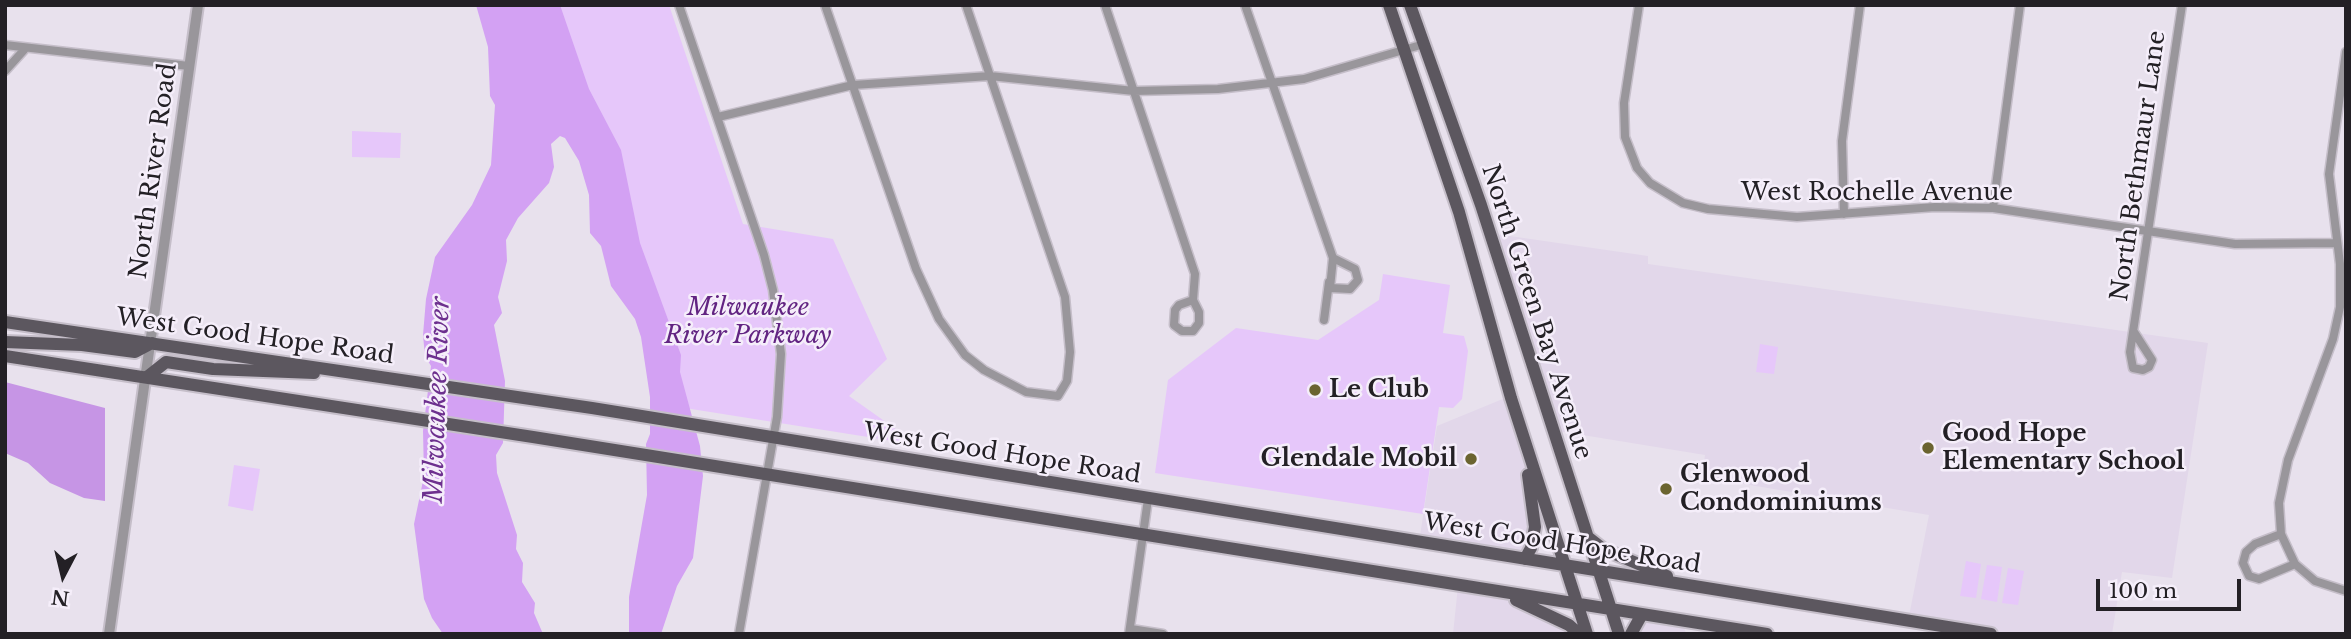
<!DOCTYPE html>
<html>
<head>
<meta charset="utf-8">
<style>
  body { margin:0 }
  #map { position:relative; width:2351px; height:639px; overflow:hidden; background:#e8e1ed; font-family:"Libre Baskerville",serif }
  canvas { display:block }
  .frame { position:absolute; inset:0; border:7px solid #232025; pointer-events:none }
  .north { position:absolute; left:28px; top:541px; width:70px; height:70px; -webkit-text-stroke:5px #f5eefa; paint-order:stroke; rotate:187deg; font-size:19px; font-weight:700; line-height:28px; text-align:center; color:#232025 }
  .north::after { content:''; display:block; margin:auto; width:24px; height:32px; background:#232025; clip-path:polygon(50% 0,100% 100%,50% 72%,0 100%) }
  .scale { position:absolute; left:2096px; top:579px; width:145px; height:32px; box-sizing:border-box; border:4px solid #232025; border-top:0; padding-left:9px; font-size:21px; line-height:24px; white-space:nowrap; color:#232025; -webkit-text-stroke:5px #f5eefa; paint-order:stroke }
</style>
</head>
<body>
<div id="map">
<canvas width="2351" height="639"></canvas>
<div class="frame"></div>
<div class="north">N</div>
<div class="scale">100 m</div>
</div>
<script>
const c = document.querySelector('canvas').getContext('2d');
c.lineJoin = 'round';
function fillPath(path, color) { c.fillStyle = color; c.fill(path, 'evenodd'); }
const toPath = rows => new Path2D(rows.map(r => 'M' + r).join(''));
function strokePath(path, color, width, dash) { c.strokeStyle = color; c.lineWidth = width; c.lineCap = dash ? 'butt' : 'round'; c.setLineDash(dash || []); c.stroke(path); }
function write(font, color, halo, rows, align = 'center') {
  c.font = font + ' "Libre Baskerville",serif'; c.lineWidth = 5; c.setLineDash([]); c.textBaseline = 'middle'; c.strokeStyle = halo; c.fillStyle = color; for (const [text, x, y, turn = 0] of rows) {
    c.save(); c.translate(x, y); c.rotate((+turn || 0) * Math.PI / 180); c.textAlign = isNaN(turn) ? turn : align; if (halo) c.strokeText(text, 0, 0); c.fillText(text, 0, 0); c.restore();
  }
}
const built = toPath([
  [1489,233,1648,256,1648,264,2208,343,2172,578,2122,572,2112,634,1991,634,1908,621,1929,515,1702,477,1705,455,1552,430],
  [1510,396,1520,427,1533,507,1525,559,1419,542,1437,426],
  [1458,586,1503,593,1579,634,1453,634],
  [1641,616,1683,622,1686,634,1631,634]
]);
const green = toPath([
  [511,5,669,5,743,224,833,239,887,359,849,396,907,437,906,443,666,405,604,202],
  [352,131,401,133,400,158,352,157],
  [1383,274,1450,285,1443,333,1464,336,1468,351,1462,399,1453,408,1439,407,1423,514,1155,473,1168,380,1236,328,1318,340,1379,300],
  [1760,344,1778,347,1774,374,1756,372],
  [234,465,260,469,253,511,228,506],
  [1966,561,1981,564,1976,598,1960,596],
  [1987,565,2002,567,1997,602,1981,599],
  [2008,568,2024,571,2018,605,2002,603]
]);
const forest = toPath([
  [5,382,105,408,105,501,84,498,50,483,28,463,5,453]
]);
const water = toPath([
  [476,5,560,5,589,89,621,150,640,243,681,355,680,372,700,446,703,476,693,558,677,586,661,634,629,634,629,597,647,495,646,444,650,434,650,397,641,337,635,319,611,286,601,246,590,233,589,195,579,161,565,138,560,136,551,144,554,167,549,183,518,218,506,240,507,261,498,297,502,313,494,325,505,381,503,443,496,455,497,473,517,535,516,549,523,563,522,582,535,603,534,613,543,634,443,634,432,618,424,599,414,524,424,476,423,431,431,366,425,356,423,335,426,299,435,257,472,205,491,165,495,105,490,96,488,47]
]);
const minor = toPath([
  [679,5,764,255,773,290,781,354,777,417,739,634],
  [825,5,916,269,939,319,965,355,984,370,1026,392,1058,396,1067,381,1070,352,1065,297,966,5],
  [1105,5,1195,274,1193,300,1199,312,1199,323,1193,331,1182,331,1174,325,1175,310,1179,305,1193,300],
  [1245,5,1333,258,1330,288,1350,289,1358,280,1355,269,1333,258],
  [1639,5,1624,103,1625,137,1637,168,1650,183,1683,203,1708,209,1797,217,1935,207,1993,208,2235,244,2337,243],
  [5,45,189,66],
  [2346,52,2329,174,2340,264,2340,307,2333,339,2288,460,2279,503,2281,534,2295,564,2315,581,2346,591],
  [5,71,24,50],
  [718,117,853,85,990,76,1134,91,1218,89,1304,79,1424,44],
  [1993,208,2020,5],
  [1844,214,1842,141,1860,5],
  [1324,320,1329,282],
  [2134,332,2152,360,2149,367,2143,370,2133,368,2130,352,2182,5],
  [2281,534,2255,544,2246,552,2243,563,2249,576,2259,579,2295,564],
  [1131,629,1163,634],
  [1129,634,1148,499]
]);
const tertiary = toPath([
  [109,634,198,5]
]);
const primary = toPath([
  [1389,5,1459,212,1511,398,1587,634],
  [1410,5,1481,205,1619,634],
  [5,322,592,408,1991,634],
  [5,342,82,345,135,352,152,343],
  [5,356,533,437,1767,634],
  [147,377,166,362,213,369,314,373],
  [1589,538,1603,549,1667,576],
  [1525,559,1531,548,1535,527,1528,475],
  [1516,600,1569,625,1579,634],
  [1631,634,1641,616]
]);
const markers = [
  [1315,390,7,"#6b6430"],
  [1928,448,7,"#6b6430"],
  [1471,459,7,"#6b6430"],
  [1666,489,7,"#6b6430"]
];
const streetNames = [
  ["North Bethmaur Lane",2139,166,-82],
  ["North River Road",154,171,-82],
  ["West Rochelle Avenue",1877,193],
  ["North Green Bay Avenue",1536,312,72],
  ["West Good Hope Road",255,337,8],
  ["West Good Hope Road",1002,454,9],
  ["West Good Hope Road",1562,544,9]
];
const parkNames = [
  ["Milwaukee",748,308],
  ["River Parkway",748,336]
];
const poiNames = [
  ["Le Club",1329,390],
  ["Good Hope",1942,434],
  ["Elementary School",1942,462],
  ["Glendale Mobil",1457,459,"right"],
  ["Glenwood",1680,475],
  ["Condominiums",1680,503]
];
const waterNames = [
  ["Milwaukee River",438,400,-88]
];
fillPath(built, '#e2d7ea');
fillPath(green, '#e6c7fa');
fillPath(forest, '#c695e5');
fillPath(water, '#d3a1f3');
strokePath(minor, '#c5bec9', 11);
strokePath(tertiary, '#c5bec9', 14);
strokePath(primary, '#c5bec9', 16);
strokePath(minor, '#99969b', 8);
strokePath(tertiary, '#99969b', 10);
strokePath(primary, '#5c575f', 12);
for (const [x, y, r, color] of markers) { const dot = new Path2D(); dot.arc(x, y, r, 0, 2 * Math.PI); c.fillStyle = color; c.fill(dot); strokePath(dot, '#f5eefa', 2.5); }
write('24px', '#232025', '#f5eefa', streetNames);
write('italic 24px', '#622482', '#f5eefa', parkNames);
write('bold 24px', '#232025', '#f5eefa', poiNames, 'left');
write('italic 26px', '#6d308e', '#f5eefa', waterNames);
</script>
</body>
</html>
